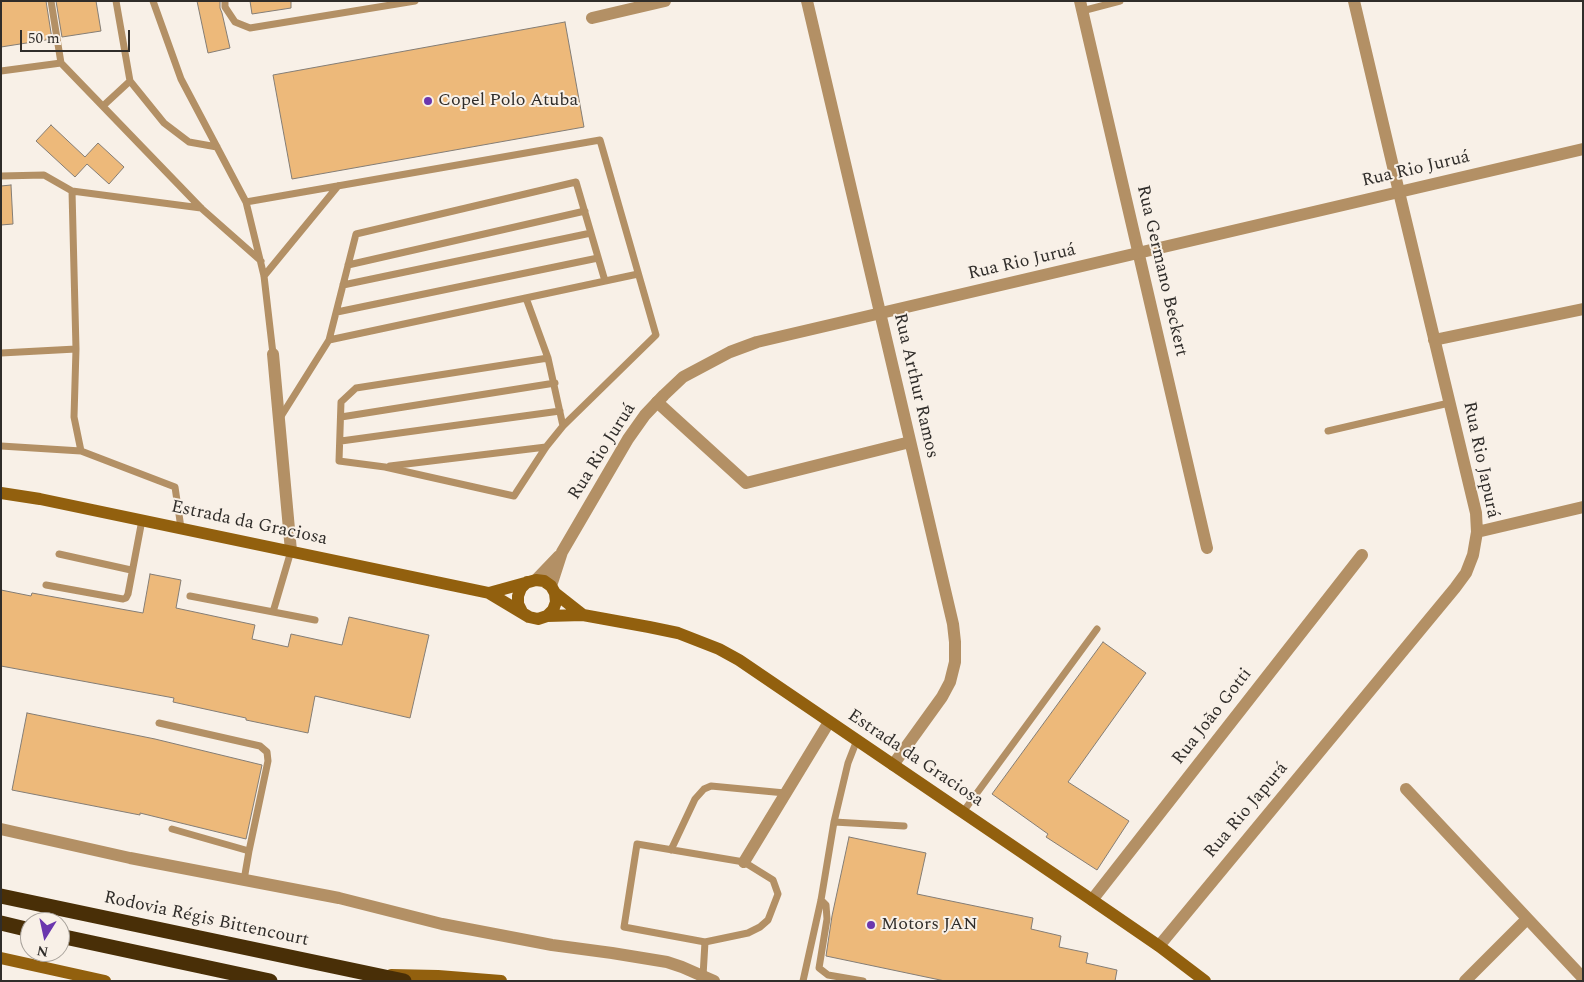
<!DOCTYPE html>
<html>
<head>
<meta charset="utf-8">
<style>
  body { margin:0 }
  #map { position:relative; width:1584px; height:982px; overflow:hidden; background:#f8f0e7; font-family:Spectral,serif }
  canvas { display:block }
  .frame { position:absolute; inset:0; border:2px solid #302d2a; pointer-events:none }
  .north { position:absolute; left:20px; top:912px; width:50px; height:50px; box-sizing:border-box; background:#f8f0e7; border:1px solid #a8a29b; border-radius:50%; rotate:190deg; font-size:14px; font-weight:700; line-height:20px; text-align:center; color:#302d2a }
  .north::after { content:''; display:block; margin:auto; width:18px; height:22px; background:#6b37ae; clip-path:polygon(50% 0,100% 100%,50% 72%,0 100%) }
  .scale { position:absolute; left:20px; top:30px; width:110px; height:22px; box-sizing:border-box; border:2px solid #302d2a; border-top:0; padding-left:6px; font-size:15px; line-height:18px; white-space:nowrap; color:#302d2a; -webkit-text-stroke:4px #f8f0e7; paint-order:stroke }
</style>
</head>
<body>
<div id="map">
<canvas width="1584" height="982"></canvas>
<div class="frame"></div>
<div class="north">N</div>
<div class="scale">50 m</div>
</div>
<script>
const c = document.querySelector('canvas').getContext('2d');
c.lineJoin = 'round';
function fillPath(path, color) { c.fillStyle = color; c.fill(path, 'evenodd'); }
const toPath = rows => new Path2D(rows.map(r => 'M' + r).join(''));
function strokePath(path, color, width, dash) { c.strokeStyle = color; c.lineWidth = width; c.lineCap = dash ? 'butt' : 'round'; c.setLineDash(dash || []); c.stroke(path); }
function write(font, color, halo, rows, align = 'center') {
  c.font = font + ' Spectral,serif'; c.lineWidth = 4; c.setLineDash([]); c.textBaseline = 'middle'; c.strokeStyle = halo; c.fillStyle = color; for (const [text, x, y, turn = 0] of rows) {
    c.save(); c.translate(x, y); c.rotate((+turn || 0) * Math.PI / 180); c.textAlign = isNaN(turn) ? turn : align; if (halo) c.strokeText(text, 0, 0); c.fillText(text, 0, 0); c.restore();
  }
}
const building = toPath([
  [1,1,46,1,52,39,1,47,1,1],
  [56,1,96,1,101,31,62,37,56,1],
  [197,1,220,1,220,8,222,13,230,48,208,53,197,1],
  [250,1,291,1,291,8,252,14,250,1],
  [565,22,584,127,292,179,273,75,565,22],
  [51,125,85,157,98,143,124,167,109,184,87,164,75,177,36,141,51,125],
  [11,185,13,224,1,225,1,186,11,185],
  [150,574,181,580,176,608,255,625,252,639,288,647,291,634,342,645,349,617,429,635,410,718,315,696,308,733,246,720,246,718,173,702,174,698,1,666,1,590,31,596,32,593,143,613,150,574],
  [1103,642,1146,673,1068,782,1129,821,1097,870,1046,837,1048,834,992,794,1103,642],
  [27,713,155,739,262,765,246,839,140,813,140,815,12,790,27,713],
  [849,837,926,853,917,894,1033,918,1031,929,1061,936,1059,947,1088,953,1086,963,1117,970,1115,981,945,981,826,956,832,916,849,837]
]);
const service = toPath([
  [51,1,61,63],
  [116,1,130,81,164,123,189,142,217,147],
  [153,1,181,79,246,202,264,276,273,354],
  [225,1,225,7,235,22,250,28,415,1],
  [1082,11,1120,1],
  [1,71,61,63,201,208,261,261],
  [103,106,130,81],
  [1,176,44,175,72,191],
  [246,202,600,140,656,335,563,426,548,358,526,298],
  [348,265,585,211],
  [264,276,338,186],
  [343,285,591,233],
  [337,312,598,258],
  [329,340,356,234,576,182,605,281],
  [76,349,74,417,81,451,175,487,181,528],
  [1,353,76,349,72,191,201,208],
  [548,358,356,388,341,402,339,461,385,467,514,496,546,447,563,426],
  [341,417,555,383],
  [280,418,329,340,638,274],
  [1328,431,1449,403],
  [341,441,560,411],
  [1,446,81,451],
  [390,466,546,447],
  [59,554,131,570],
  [46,585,123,599,126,598,128,594,142,520],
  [190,596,315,620],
  [273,612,291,551],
  [159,723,260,746,267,752,268,761,249,851],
  [963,812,1097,629],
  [834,822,904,826],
  [172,829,249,851,244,880],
  [671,850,695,799,704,789,711,786,785,793],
  [821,900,826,905,827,919,819,968,828,975,863,981],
  [703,976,705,942,624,927,637,844,744,862,773,880,778,894,768,920,760,927,748,933,705,942],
  [803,981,821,900,834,822,848,763,857,740]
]);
const minor = toPath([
  [807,1,953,624,955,642,955,662,950,682,942,697,893,765],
  [1080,1,1207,548],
  [592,18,665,1],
  [1434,340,1583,309],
  [273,354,291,551],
  [657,402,746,483,910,442],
  [1477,532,1583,507],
  [1406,789,1583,978],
  [1,829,130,858,339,898,442,924,552,945,612,953,667,962,682,967,714,981],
  [744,862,829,722],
  [1092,900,1362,555],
  [1159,946,1455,588,1466,573,1473,555,1477,532,1476,513,1399,192,1583,149],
  [1465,981,1527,919]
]);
const tertiary = toPath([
  [536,580,559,556],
  [551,586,562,552,628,439,645,415,664,395,683,377,730,352,757,342,1399,192,1354,1]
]);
const secondary = toPath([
  [1,493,40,499,489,593,529,617,538,619,547,616,553,610,556,602,555,593,551,586,544,581,536,580,489,593],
  [555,593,583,615],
  [522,612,518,604,518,596,521,588,527,582],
  [547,616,583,615,649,627,678,633,719,649,739,660,1092,900,1159,946,1205,981],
  [1,958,105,981],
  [391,975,438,976,501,981]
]);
const motorway = toPath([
  [1,896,404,981],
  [1,923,30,930],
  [60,936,270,981]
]);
const markers = [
  [428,101,5,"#6b37ae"],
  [871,925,5,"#6b37ae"]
];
const poiNames = [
  ["Copel Polo Atuba",438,101],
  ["Motors JAN",881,925]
];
const streetNames = [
  ["Rua Rio Juruá",1416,170,-13],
  ["Rua Rio Juruá",1022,263,-13],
  ["Rua Germano Beckert",1161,271,77],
  ["Rua Arthur Ramos",915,386,77],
  ["Rua Rio Juruá",603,452,-58],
  ["Rua Rio Japurá",1480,460,78],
  ["Estrada da Graciosa",249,524,12],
  ["Rua João Gotti",1213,717,-52],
  ["Estrada da Graciosa",915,759,34],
  ["Rua Rio Japurá",1247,811,-50],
  ["Rodovia Régis Bittencourt",206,920,12]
];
fillPath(building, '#edb97a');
strokePath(building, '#847d75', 1);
strokePath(service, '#b39065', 7);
strokePath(minor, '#b39065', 12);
strokePath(tertiary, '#b39065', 12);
strokePath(secondary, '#92600e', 12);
strokePath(motorway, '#492f07', 15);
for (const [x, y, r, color] of markers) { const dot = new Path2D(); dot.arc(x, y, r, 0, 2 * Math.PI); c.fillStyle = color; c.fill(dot); strokePath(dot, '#f8f0e7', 2); }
write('18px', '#302d2a', '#f8f0e7', poiNames, 'left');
write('18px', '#302d2a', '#f8f0e7', streetNames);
</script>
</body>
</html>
